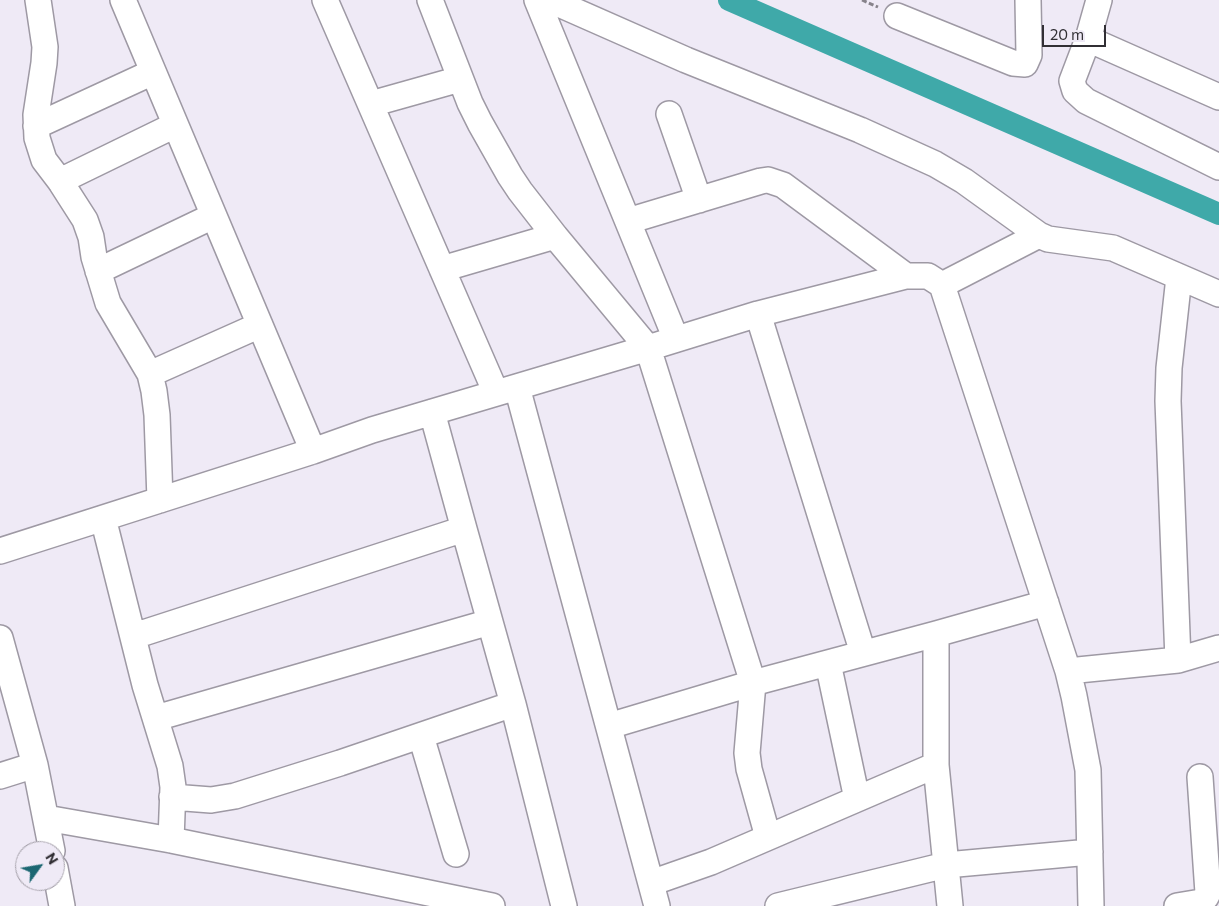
<!DOCTYPE html>
<html>
<head>
<meta charset="utf-8">
<style>
  body { margin:0 }
  #map { position:relative; width:1219px; height:906px; overflow:hidden; background:#efeaf6; font-family:Commissioner,sans-serif }
  canvas { display:block }
  .north { position:absolute; left:15px; top:841px; width:50px; height:50px; box-sizing:border-box; background:#efeaf6; border:1px solid #a39fa8; border-radius:50%; rotate:58deg; font-size:14px; font-weight:700; line-height:20px; text-align:center; color:#312f34 }
  .north::after { content:''; display:block; margin:auto; width:18px; height:22px; background:#1c6772; clip-path:polygon(50% 0,100% 100%,50% 72%,0 100%) }
  .scale { position:absolute; left:1042px; top:25px; width:64px; height:22px; box-sizing:border-box; border:2px solid #312f34; border-top:0; padding-left:6px; font-size:15px; line-height:18px; white-space:nowrap; color:#312f34; -webkit-text-stroke:4px #efeaf6; paint-order:stroke }
</style>
</head>
<body>
<div id="map">
<canvas width="1219" height="906"></canvas>
<div class="north">N</div>
<div class="scale">20 m</div>
</div>
<script>
const c = document.querySelector('canvas').getContext('2d');
c.lineJoin = 'round';
const toPath = rows => new Path2D(rows.map(r => 'M' + r).join(''));
function strokePath(path, color, width, dash) { c.strokeStyle = color; c.lineWidth = width; c.lineCap = dash ? 'butt' : 'round'; c.setLineDash(dash || []); c.stroke(path); }
const canal = toPath([
  [729,0,1219,214]
]);
const path = toPath([
  [862,0,878,7]
]);
const minor = toPath([
  [38,0,45,47,44,63,36,115,37,138,44,160,60,181,85,220,91,237,94,257,108,303,150,374,154,391,157,415,160,500],
  [123,0,313,451],
  [325,0,496,393],
  [430,0,470,103,480,123,510,176,520,191,555,236,648,348,753,683,747,753,749,769,768,837],
  [537,0,676,339],
  [550,0,686,60,860,130,935,164,964,181,1039,235,1048,239,1113,248,1219,294],
  [1099,0,1088,39,1072,81,1075,91,1086,101,1219,167],
  [897,16,1013,63,1025,64,1029,55,1028,0],
  [1088,39,1219,97],
  [371,104,460,79],
  [669,114,699,200],
  [36,126,153,72],
  [60,181,175,125],
  [628,221,761,181,768,180,783,185,906,276],
  [442,269,555,236],
  [98,271,213,216],
  [942,285,1039,235],
  [758,314,863,653],
  [150,374,260,325],
  [517,387,657,906],
  [432,412,464,529,513,704,564,906],
  [103,518,145,685,170,766,173,787,171,840],
  [0,551,313,451,372,430,648,348,758,314,906,276,928,276,942,285,1068,671,1074,696,1088,770,1091,906],
  [936,634,936,765,950,906],
  [134,636,464,529],
  [0,638,35,765,52,851],
  [1178,660,1168,401,1169,368,1179,277],
  [828,663,857,799],
  [1068,671,1178,660,1219,648],
  [156,718,490,622],
  [609,726,753,683,936,634,1046,603],
  [421,736,456,854],
  [0,776,35,765],
  [172,797,211,800,235,796,340,763,513,704],
  [46,818,171,840,492,906],
  [55,868,62,906],
  [651,883,711,862,936,765],
  [778,906,946,865,1090,852],
  [1177,906,1201,902,1206,897,1208,893,1200,777]
]);
strokePath(canal, '#3fa9a9', 22);
strokePath(minor, '#9e99a4', 28);
strokePath(path, '#87838b', 3, [5, 2.5]);
strokePath(minor, '#fff', 25);
</script>
</body>
</html>
